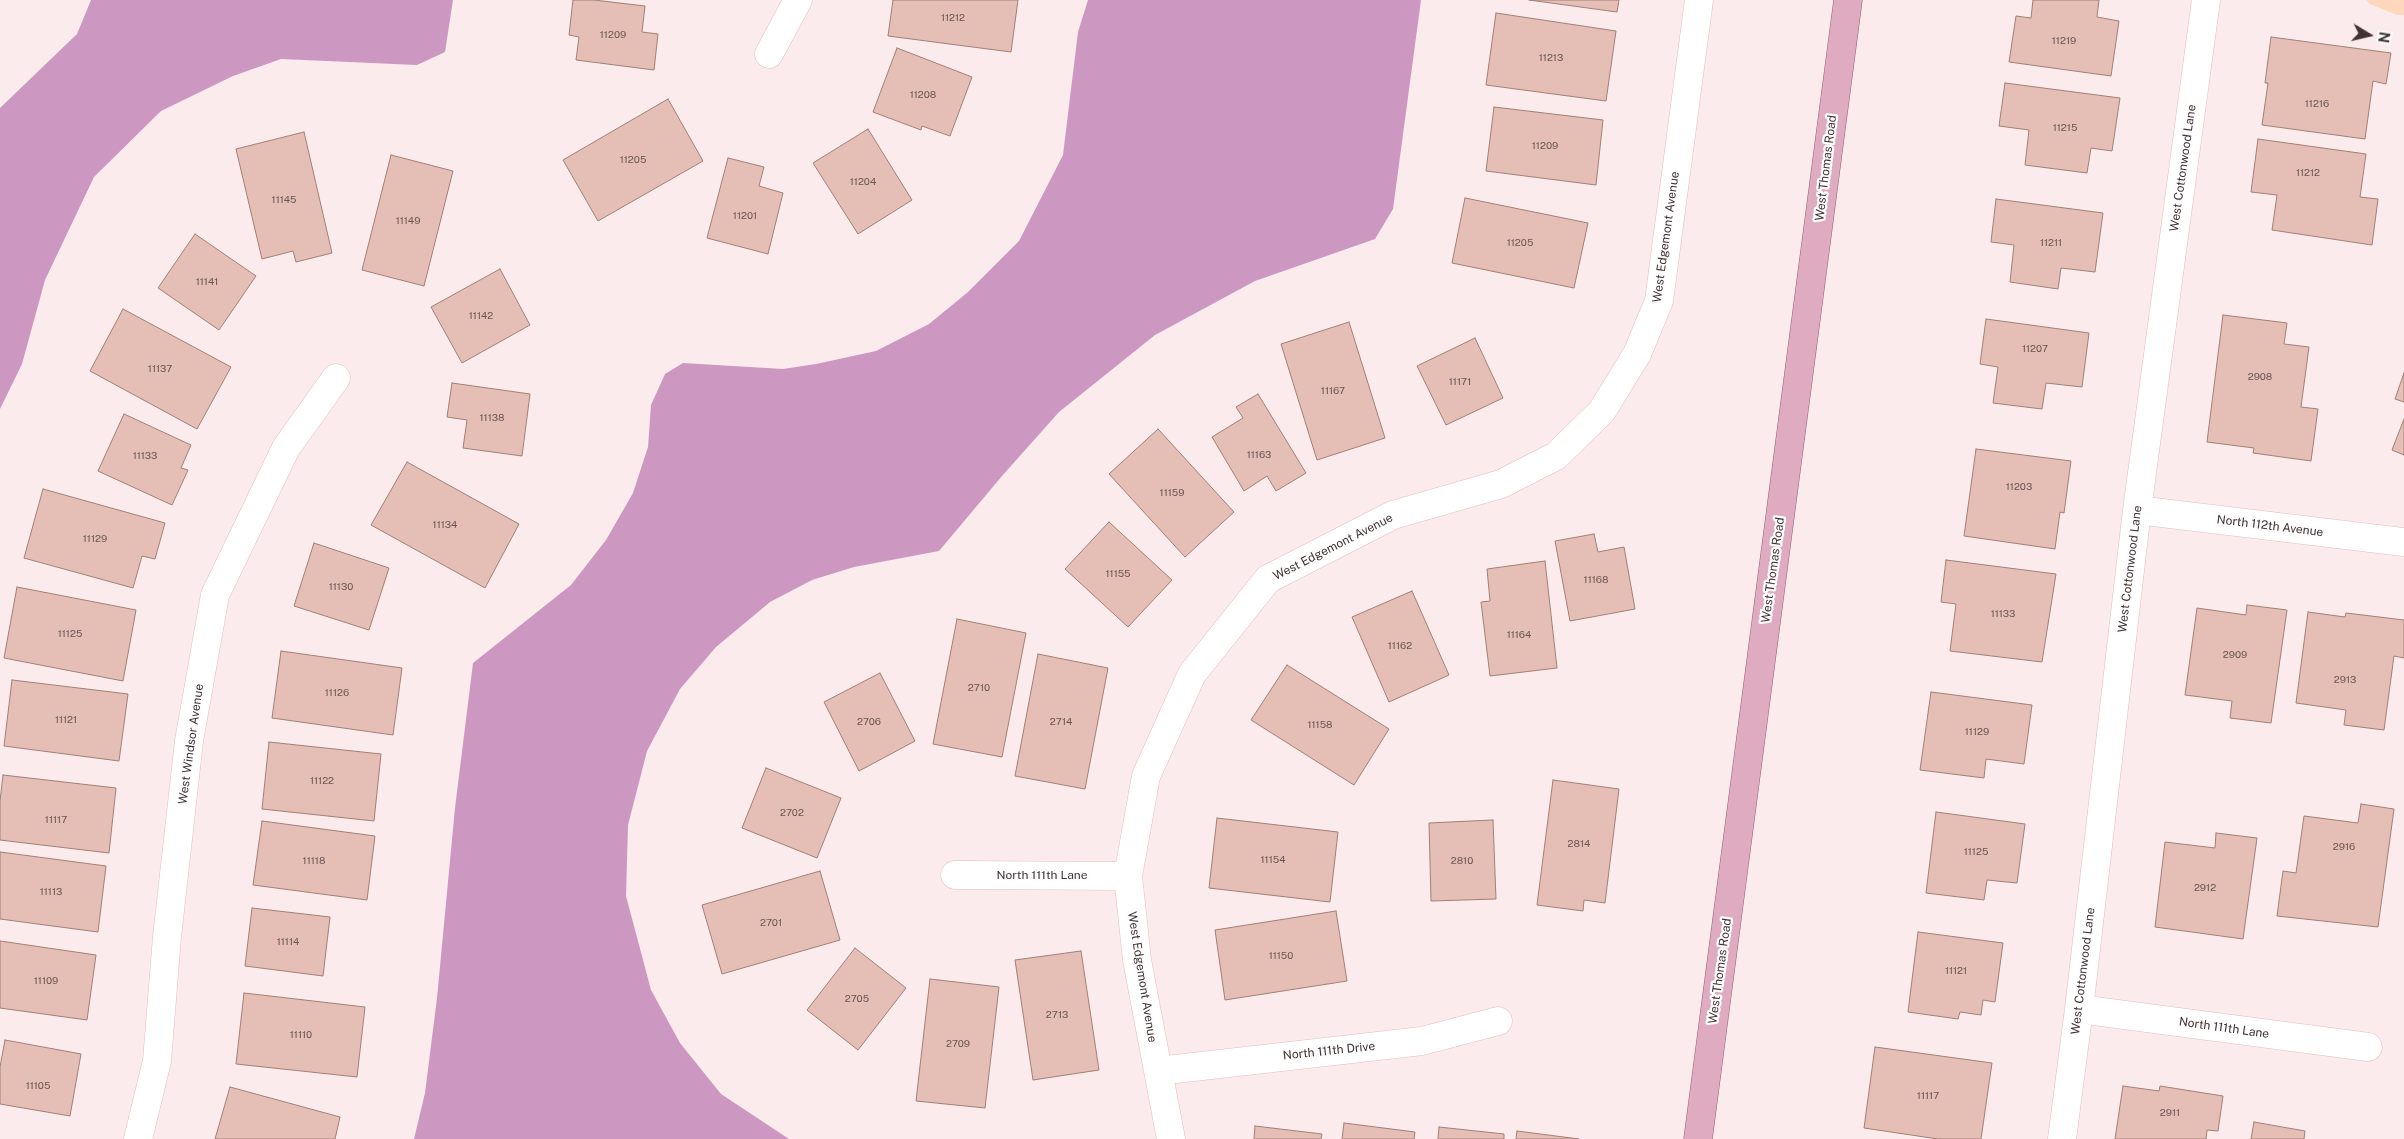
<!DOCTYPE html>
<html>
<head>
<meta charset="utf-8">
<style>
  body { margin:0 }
  #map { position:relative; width:2404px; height:1139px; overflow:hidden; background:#fcebec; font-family:"Public Sans",sans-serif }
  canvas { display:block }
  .north { position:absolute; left:2344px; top:10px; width:50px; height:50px; -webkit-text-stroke:4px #fdfdfd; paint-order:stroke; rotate:99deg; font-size:14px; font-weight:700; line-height:20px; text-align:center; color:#413233 }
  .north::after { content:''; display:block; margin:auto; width:18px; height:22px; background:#413233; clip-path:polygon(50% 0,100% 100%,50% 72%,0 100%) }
</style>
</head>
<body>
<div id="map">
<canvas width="2404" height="1139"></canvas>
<div class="north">N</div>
</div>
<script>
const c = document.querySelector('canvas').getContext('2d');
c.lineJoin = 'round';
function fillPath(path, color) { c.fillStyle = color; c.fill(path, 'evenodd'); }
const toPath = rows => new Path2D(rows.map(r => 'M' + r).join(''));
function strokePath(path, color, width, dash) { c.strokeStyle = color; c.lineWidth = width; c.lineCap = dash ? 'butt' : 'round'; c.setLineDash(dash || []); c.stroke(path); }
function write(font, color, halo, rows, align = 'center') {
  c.font = font + ' "Public Sans",sans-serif'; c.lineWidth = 4.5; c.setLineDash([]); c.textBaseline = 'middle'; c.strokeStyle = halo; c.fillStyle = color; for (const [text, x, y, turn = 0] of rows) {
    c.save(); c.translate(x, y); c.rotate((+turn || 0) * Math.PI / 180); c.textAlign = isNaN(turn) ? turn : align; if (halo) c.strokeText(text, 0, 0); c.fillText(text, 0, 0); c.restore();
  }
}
const green = toPath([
  [2366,0,2404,0,2404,15,2397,15,2370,4]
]);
const water = toPath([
  [91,0,453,0,445,52,417,65,281,59,233,76,161,111,94,177,45,280,22,364,0,409,0,108,77,34],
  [1088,0,1421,0,1393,209,1375,239,1255,281,1155,335,1059,412,1002,476,939,551,854,567,812,580,770,602,716,647,680,689,647,751,628,825,626,896,651,990,680,1043,721,1094,789,1139,414,1139,425,1093,437,998,455,808,473,663,571,585,606,540,633,493,648,447,651,405,665,374,683,363,783,369,816,364,876,351,929,324,968,292,1019,241,1063,155,1078,32]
]);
const building = toPath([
  [573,0,594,0,645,6,642,32,658,34,654,70,576,60,579,37,569,35,573,0],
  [893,0,1018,0,1011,52,888,36,893,0],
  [1529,0,1619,0,1617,12,1529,0],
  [2033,0,2099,0,2097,17,2119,21,2111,76,2009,62,2016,16,2031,18,2033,0],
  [1496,13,1616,31,1606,101,1486,85,1496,13],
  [2271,37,2391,53,2386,84,2373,81,2365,139,2262,125,2268,83,2265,83,2271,37],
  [897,48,972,77,950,136,922,126,921,130,873,112,897,48],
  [2005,83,2120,98,2112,151,2091,148,2087,173,2025,165,2029,130,1999,126,2005,83],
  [668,99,703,161,598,221,563,160,668,99],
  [1494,107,1603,120,1596,185,1486,171,1494,107],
  [868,129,912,200,858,234,813,163,868,129],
  [304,132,332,253,296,262,293,251,262,259,236,149,304,132],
  [2258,139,2366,154,2360,197,2378,199,2372,245,2272,230,2277,195,2251,192,2258,139],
  [391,155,453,171,424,286,362,270,391,155],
  [728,158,764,167,759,186,783,193,768,254,707,238,728,158],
  [1465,198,1588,223,1574,288,1452,263,1465,198],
  [1996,199,2103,213,2095,272,2061,268,2058,289,2010,282,2014,245,1991,242,1996,199],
  [195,234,256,276,219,330,158,288,195,234],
  [500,269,530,325,462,363,431,307,500,269],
  [123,309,231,367,197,429,90,371,123,309],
  [2223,315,2287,323,2284,344,2309,347,2301,407,2318,409,2311,461,2253,453,2254,448,2207,442,2223,315],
  [1986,319,2089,333,2082,387,2046,383,2042,409,1993,403,1998,367,1980,364,1986,319],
  [1349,322,1385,438,1317,460,1281,344,1349,322],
  [1475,338,1503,398,1446,425,1417,366,1475,338],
  [2404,373,2404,402,2395,399,2404,373],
  [452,383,530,394,522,456,463,448,467,420,447,417,452,383],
  [1258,394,1306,473,1276,491,1267,476,1244,491,1212,437,1243,418,1236,407,1258,394],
  [124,414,191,445,181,468,188,470,172,505,98,471,124,414],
  [2404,419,2404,455,2392,450,2404,419],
  [1158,429,1234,512,1185,557,1109,474,1158,429],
  [1976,449,2071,461,2064,513,2060,512,2055,549,1964,536,1976,449],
  [407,462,519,524,485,588,371,525,407,462],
  [43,489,165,523,155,559,142,556,133,588,24,558,43,489],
  [1109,522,1172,580,1128,627,1065,569,1109,522],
  [1594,534,1598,552,1624,547,1635,609,1570,621,1555,541,1594,534],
  [314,543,389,568,369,630,294,606,314,543],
  [1946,560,2056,574,2042,662,1950,651,1956,604,1941,602,1946,560],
  [1545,561,1557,668,1490,676,1481,602,1490,601,1487,569,1545,561],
  [17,587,136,610,123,681,4,658,17,587],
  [1412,591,1449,675,1389,702,1352,617,1412,591],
  [2247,605,2287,610,2271,723,2230,718,2232,701,2185,695,2197,608,2246,615,2247,605],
  [2308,612,2345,617,2346,613,2404,620,2404,658,2394,656,2384,730,2344,725,2346,710,2296,703,2308,612],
  [957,619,1026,633,1002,757,933,744,957,619],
  [281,651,402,668,393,735,272,718,281,651],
  [1038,654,1108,668,1085,789,1015,776,1038,654],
  [1287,665,1389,729,1354,785,1251,720,1287,665],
  [880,673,915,741,859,771,824,702,880,673],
  [12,680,128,694,119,761,4,746,12,680],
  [1931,692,2032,705,2024,764,1986,759,1984,778,1920,770,1931,692],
  [269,742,381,754,374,821,262,809,269,742],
  [766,768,841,798,817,858,742,828,766,768],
  [3,775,116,788,109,853,0,840,0,801,3,775],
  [1553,780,1619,789,1605,903,1584,900,1583,911,1537,905,1553,780],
  [2361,804,2394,809,2378,927,2277,916,2283,871,2296,873,2304,816,2358,823,2361,804],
  [1936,812,2025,824,2017,883,1987,880,1984,900,1926,893,1936,812],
  [1217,818,1338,832,1330,902,1209,888,1217,818],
  [1493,820,1496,899,1431,901,1429,823,1493,820],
  [262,821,375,836,367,900,253,885,262,821],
  [2216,833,2257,838,2243,939,2155,927,2165,842,2215,848,2216,833],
  [0,852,106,866,98,932,0,919,0,852],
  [820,871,840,940,722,974,702,905,820,871],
  [252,908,330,917,323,976,245,966,252,908],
  [1336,911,1347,981,1225,1000,1215,930,1336,911],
  [1918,932,2003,943,1995,1002,1983,1000,1981,1015,1960,1012,1958,1019,1908,1012,1918,932],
  [0,941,96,955,87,1020,0,1008,0,941],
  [855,948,906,988,858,1050,807,1010,855,948],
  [1081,951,1099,1070,1033,1080,1015,960,1081,951],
  [930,979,999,987,985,1108,916,1101,930,979],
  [244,993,365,1007,357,1077,236,1064,244,993],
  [5,1040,81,1054,70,1116,0,1104,0,1067,5,1040],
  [1875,1047,1992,1063,1981,1139,1938,1139,1864,1128,1875,1047],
  [2123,1086,2159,1091,2160,1086,2223,1096,2218,1131,2207,1130,2206,1139,2115,1139,2123,1086],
  [230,1087,340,1117,335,1139,215,1139,230,1087],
  [2254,1122,2305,1131,2304,1139,2251,1139,2254,1122],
  [1344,1123,1415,1132,1414,1139,1342,1139,1344,1123],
  [1255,1126,1322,1134,1321,1139,1254,1139,1255,1126],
  [1439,1127,1504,1134,1504,1139,1438,1139,1439,1127],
  [1517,1131,1579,1139,1516,1139,1517,1131]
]);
const minor = toPath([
  [769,54,798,0],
  [2137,510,2404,542],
  [955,875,1128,876],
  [2079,1009,2368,1047],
  [1158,1071,1422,1041,1498,1021],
  [138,1139,157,1061,167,937,189,741,215,595,286,448,336,378],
  [1171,1139,1137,960,1128,876,1146,776,1192,674,1268,579,1393,515,1501,484,1556,456,1602,411,1637,354,1659,301,1699,0],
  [2062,1139,2079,1009,2137,510,2206,0]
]);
const major = toPath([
  [1698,1139,1848,0]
]);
const numberNames = [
  ["11212",953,18],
  ["11209",613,35],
  ["11219",2064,41],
  ["11213",1551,58],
  ["11208",923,95],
  ["11216",2317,104],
  ["11215",2065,128],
  ["11209",1545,146],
  ["11205",633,160],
  ["11212",2308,173],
  ["11204",863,182],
  ["11145",284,200],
  ["11201",745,216],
  ["11149",408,221],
  ["11205",1520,243],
  ["11211",2051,243],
  ["11141",207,282],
  ["11142",481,316],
  ["11207",2035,349],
  ["11137",160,369],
  ["2908",2260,377],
  ["11171",1460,382],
  ["11167",1333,391],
  ["11138",492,418],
  ["11163",1259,455],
  ["11133",145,456],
  ["11203",2019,487],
  ["11159",1172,493],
  ["11134",445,525],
  ["11129",95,539],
  ["11155",1118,574],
  ["11168",1596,580],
  ["11130",341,587],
  ["11133",2003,614],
  ["11125",70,634],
  ["11164",1519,635],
  ["11162",1400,646],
  ["2909",2235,655],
  ["2913",2345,680],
  ["2710",979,688],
  ["11126",337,693],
  ["11121",66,720],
  ["2706",869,722],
  ["2714",1061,722],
  ["11158",1320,725],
  ["11129",1977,732],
  ["11122",322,781],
  ["2702",792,813],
  ["11117",56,820],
  ["2814",1579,844],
  ["2916",2344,847],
  ["11125",1976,852],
  ["11154",1273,860],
  ["11118",314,861],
  ["2810",1462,861],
  ["2912",2205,888],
  ["11113",51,892],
  ["2701",771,923],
  ["11114",288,942],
  ["11150",1281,956],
  ["11121",1956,971],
  ["11109",46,981],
  ["2705",857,999],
  ["2713",1057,1015],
  ["11110",301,1035],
  ["2709",958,1044],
  ["11105",38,1086],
  ["11117",1928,1096],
  ["2911",2170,1113]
];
const streetNames = [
  ["West Thomas Road",1826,168,-83],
  ["West Cottonwood Lane",2183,168,-82],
  ["West Edgemont Avenue",1666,237,-82],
  ["North 112th Avenue",2270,526,7],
  ["West Edgemont Avenue",1333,547,-27],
  ["West Cottonwood Lane",2130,569,-83],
  ["West Thomas Road",1773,570,-82],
  ["West Windsor Avenue",191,744,-82],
  ["North 111th Lane",1042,875],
  ["West Thomas Road",1720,971,-82],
  ["West Cottonwood Lane",2083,971,-83],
  ["West Edgemont Avenue",1142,977,81],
  ["North 111th Lane",2224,1028,8],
  ["North 111th Drive",1329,1051,-6]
];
fillPath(green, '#fed7bd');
fillPath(water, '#cc97c1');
fillPath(building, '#e5bfb5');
strokePath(building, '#a27f76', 1);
strokePath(minor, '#e4bcbe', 29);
strokePath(major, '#9a5c74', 29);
strokePath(minor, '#fff', 28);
strokePath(major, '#dfabc1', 28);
write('10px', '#6a5554', null, numberNames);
write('12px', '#413233', '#fdfdfd', streetNames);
</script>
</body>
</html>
